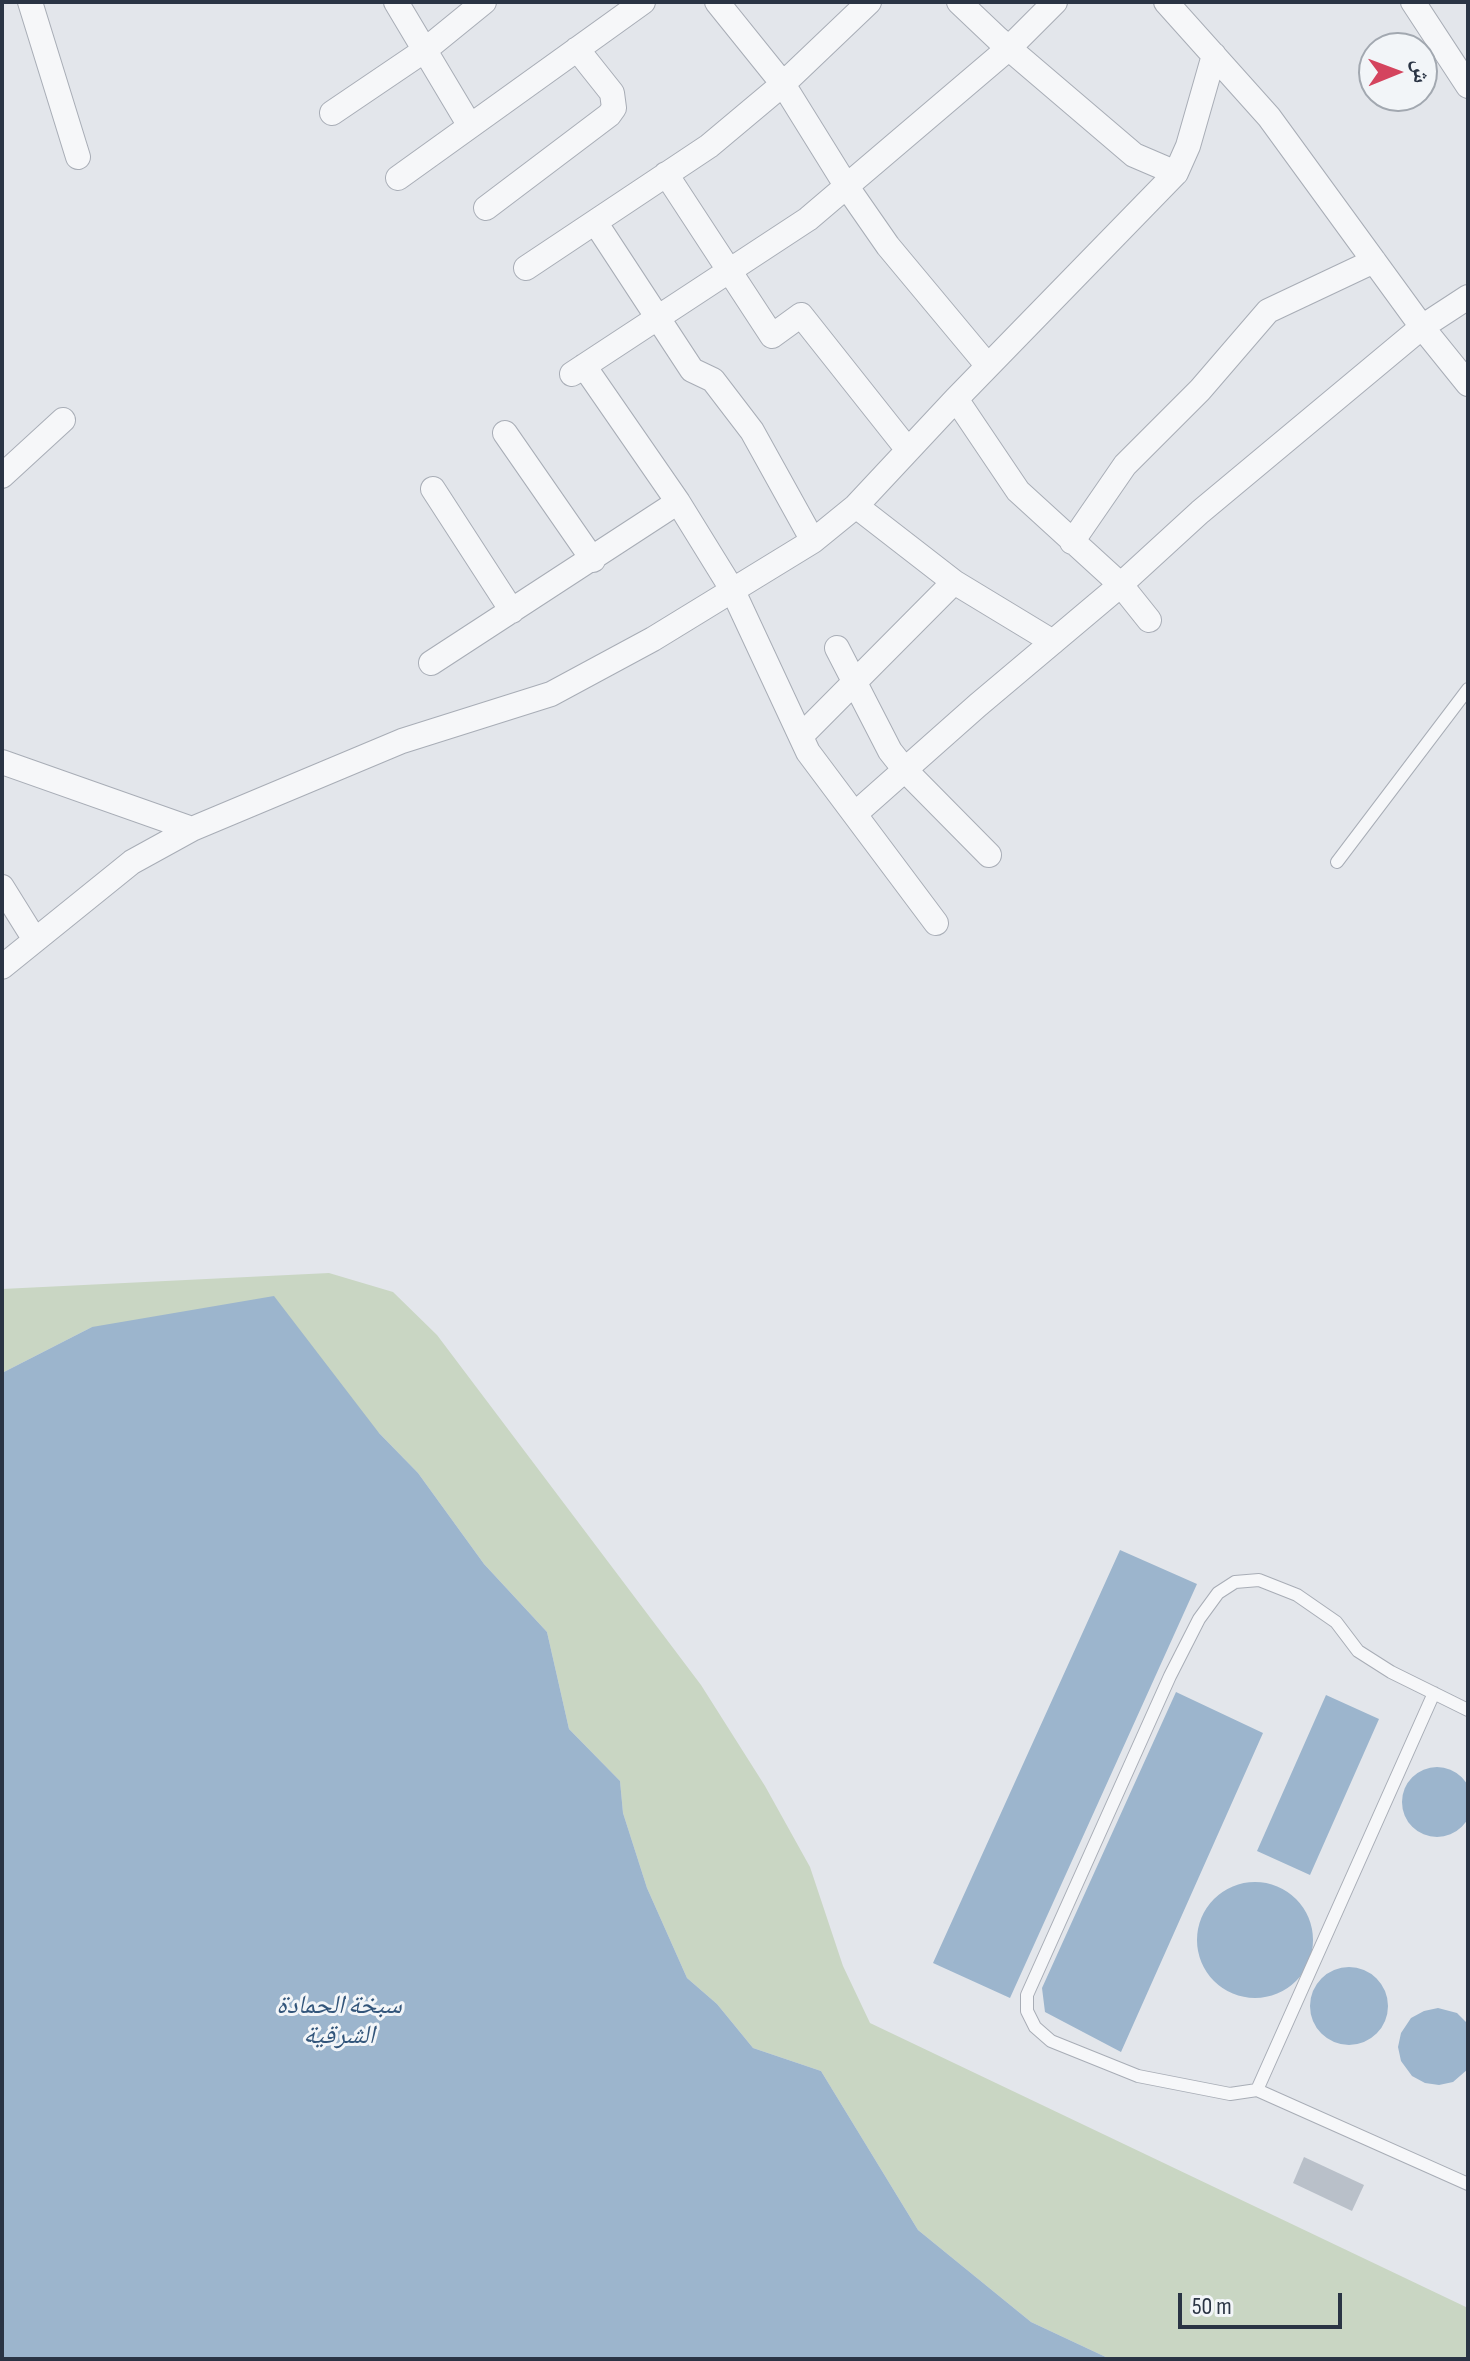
<!DOCTYPE html>
<html>
<head>
<meta charset="utf-8">
<style>
  body { margin:0 }
  #map { position:relative; width:1470px; height:2361px; overflow:hidden; background:#e3e6eb; font-family:"Sofia Sans Condensed","Noto Naskh Arabic",sans-serif }
  canvas { display:block }
  .frame { position:absolute; inset:0; border:4px solid #2a3444; pointer-events:none }
  .north { position:absolute; left:1358px; top:32px; width:80px; height:80px; box-sizing:border-box; background:#f2f5f8; border:2px solid #a2a8b0; border-radius:50%; rotate:89deg; font-size:22px; font-weight:700; line-height:32px; text-align:center; color:#2a3444 }
  .north::after { content:''; display:block; margin:auto; width:28px; height:36px; background:#d4445e; clip-path:polygon(50% 0,100% 100%,50% 72%,0 100%) }
  .scale { position:absolute; left:1178px; top:2293px; width:164px; height:36px; box-sizing:border-box; border:4px solid #2a3444; border-top:0; padding-left:10px; font-size:24px; line-height:28px; white-space:nowrap; color:#2a3444; -webkit-text-stroke:6px #f2f5f8; paint-order:stroke }
</style>
</head>
<body>
<div id="map">
<canvas width="1470" height="2361"></canvas>
<div class="frame"></div>
<div class="north">ش</div>
<div class="scale">50 m</div>
</div>
<script>
const c = document.querySelector('canvas').getContext('2d');
c.lineJoin = 'round';
function fillPath(path, color) { c.fillStyle = color; c.fill(path, 'evenodd'); }
const toPath = rows => new Path2D(rows.map(r => 'M' + r).join(''));
function strokePath(path, color, width, dash) { c.strokeStyle = color; c.lineWidth = width; c.lineCap = dash ? 'butt' : 'round'; c.setLineDash(dash || []); c.stroke(path); }
function write(font, color, halo, rows, align = 'center') {
  c.font = font + ' "Sofia Sans Condensed","Noto Naskh Arabic",sans-serif'; c.lineWidth = 6; c.setLineDash([]); c.textBaseline = 'middle'; c.strokeStyle = halo; c.fillStyle = color; for (const [text, x, y, turn = 0] of rows) {
    c.save(); c.translate(x, y); c.rotate((+turn || 0) * Math.PI / 180); c.textAlign = isNaN(turn) ? turn : align; if (halo) c.strokeText(text, 0, 0); c.fillText(text, 0, 0); c.restore();
  }
}
const green = toPath([
  [329,1273,393,1292,437,1335,701,1685,765,1786,810,1867,843,1966,870,2023,1468,2308,1468,2359,1110,2359,1031,2322,918,2230,821,2071,753,2048,717,2004,687,1978,647,1888,623,1813,620,1781,569,1729,547,1632,484,1564,418,1473,379,1433,92,1327,2,1373,2,1289]
]);
const water = toPath([
  [274,1296,379,1433,418,1473,484,1564,547,1632,569,1729,620,1781,623,1813,647,1888,687,1978,717,2004,753,2048,821,2071,918,2230,1031,2322,1110,2359,2,2359,2,1373,92,1327],
  [1120,1550,1197,1584,1010,1998,933,1963],
  [1176,1692,1263,1733,1121,2052,1045,2012,1042,1988],
  [1326,1695,1379,1719,1310,1875,1257,1851],
  '1402 1802a35 35 0 1 1 70 0a35 35 0 1 1-70 0Z',
  '1197 1940a58 58 0 1 1 116 0a58 58 0 1 1-116 0Z',
  '1310 2006a39 39 0 1 1 78 0a39 39 0 1 1-78 0Z',
  [1438,2008,1457,2013,1468,2024,1468,2069,1453,2082,1439,2085,1425,2083,1412,2076,1401,2061,1398,2047,1401,2033,1411,2018,1424,2011]
]);
const building = toPath([
  [1304,2157,1364,2185,1352,2211,1293,2183]
]);
const service = toPath([
  [1337,862,1468,689],
  [1468,1710,1391,1672,1358,1651,1336,1622,1297,1595,1259,1580,1235,1582,1218,1593,1199,1619,1170,1676,1027,1995,1027,2011,1035,2027,1051,2041,1138,2076,1230,2094,1257,2090,1468,2184],
  [1257,2090,1434,1693]
]);
const minor = toPath([
  [30,2,78,157],
  [396,2,470,126],
  [717,2,783,84,847,187,888,246,988,366],
  [959,2,998,39,1134,155,1176,173],
  [1166,2,1269,117,1422,327,1468,384],
  [1413,2,1468,86],
  [332,113,425,50,484,2],
  [666,174,772,336,801,315,908,450],
  [398,178,643,2],
  [486,208,609,115,614,108,612,93,577,49],
  [595,222,692,370,713,380,752,431,813,541],
  [526,268,709,146,783,84,869,2],
  [584,366,678,502,733,591,808,752,936,923],
  [572,374,808,219,1009,48,1055,2],
  [956,399,1018,491,1121,585,1149,620],
  [505,433,593,560],
  [2,476,63,420],
  [433,489,512,611],
  [856,506,954,582,1053,642],
  [1072,542,1125,465,1200,390,1268,311,1374,261],
  [837,648,890,751,905,770,989,855],
  [431,663,678,502],
  [801,736,954,582],
  [2,762,192,829],
  [855,814,978,705,1117,588,1200,512,1422,327,1468,297],
  [2,887,35,940],
  [2,967,132,862,192,829,402,741,551,694,653,639,813,541,856,506,956,399,1176,173,1188,146,1214,55]
]);
const waterNames = [
  ["سبخة الحمادة",339,2006],
  ["الشرقية",339,2036]
];
fillPath(green, '#c9d6c3');
fillPath(water, '#9cb5cd');
fillPath(building, '#b9c0c9');
strokePath(service, '#a8adb6', 14);
strokePath(minor, '#a8adb6', 26);
strokePath(service, '#f6f7f9', 12);
strokePath(minor, '#f6f7f9', 24);
write('italic 26px', '#32557a', '#f2f5f8', waterNames);
</script>
</body>
</html>
